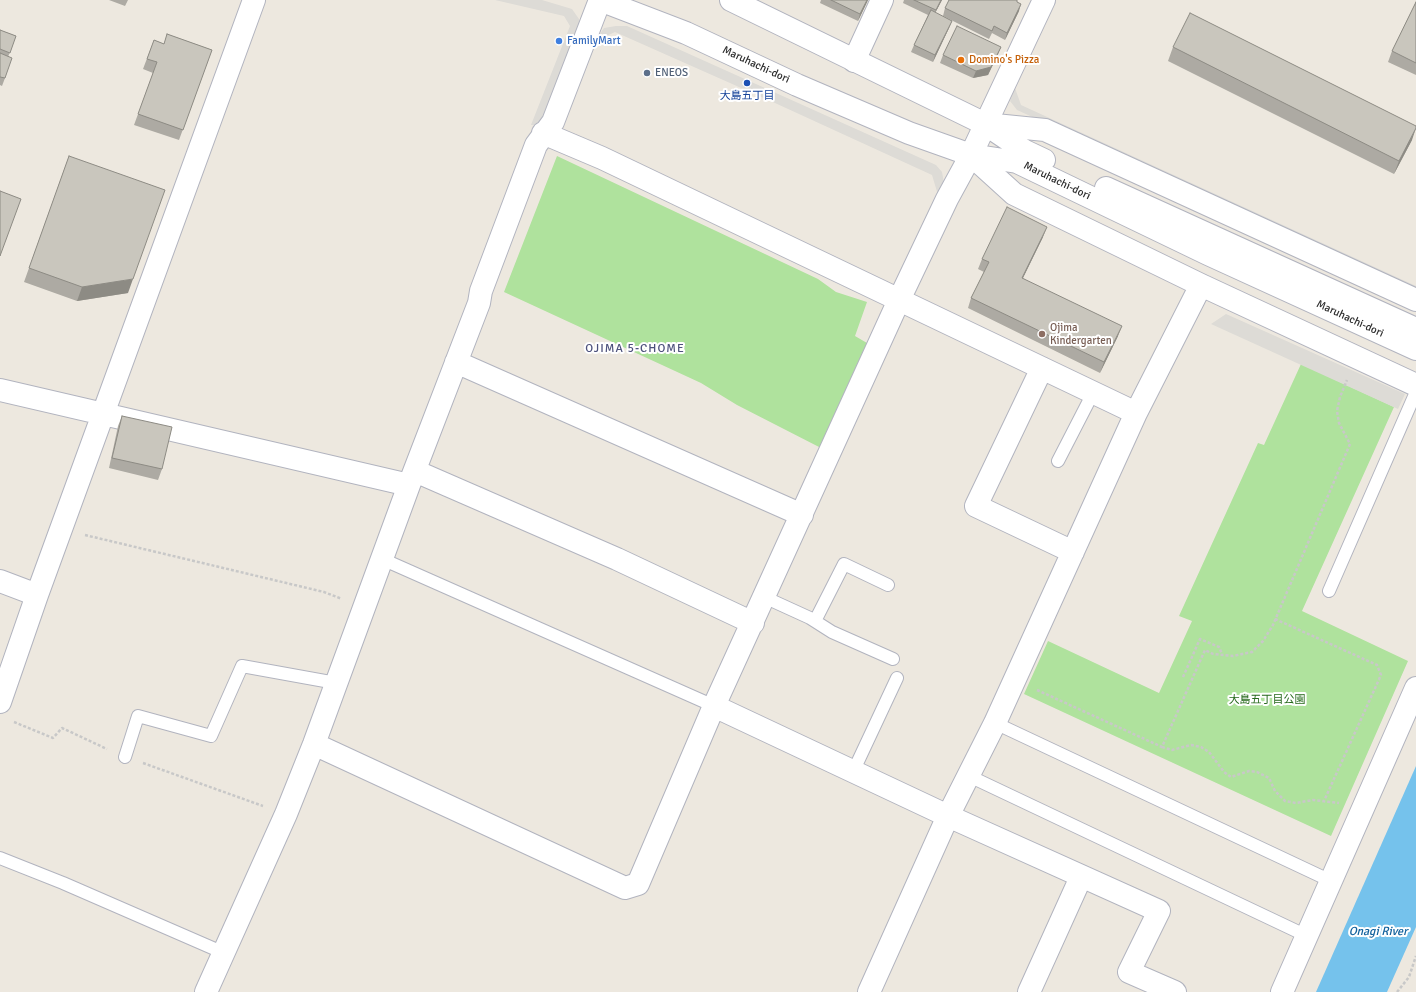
<!DOCTYPE html>
<html>
<head>
<meta charset="utf-8">
<style>
  body { margin:0 }
  canvas { display:block; background:#ede8df }
</style>
</head>
<body>
<canvas width="1416" height="992"></canvas>
<script>
const c = document.querySelector('canvas').getContext('2d');
c.lineJoin = 'round';
function fillPath(path, color) { c.fillStyle = color; c.fill(path, 'evenodd'); }
const toPath = rows => new Path2D(rows.map(r => 'M' + r).join(''));
function strokePath(path, color, width, dash) { c.strokeStyle = color; c.lineWidth = width; c.lineCap = dash ? 'butt' : 'round'; c.setLineDash(dash || []); c.stroke(path); }
function write(font, color, halo, rows, align = 'center') {
  c.font = font + ' Signika,"Noto Sans JP",sans-serif'; c.lineWidth = 4; c.setLineDash([]); c.textBaseline = 'middle'; c.strokeStyle = halo; c.fillStyle = color; for (const [text, x, y, turn = 0] of rows) {
    c.save(); c.translate(x, y); c.rotate((+turn || 0) * Math.PI / 180); c.textAlign = isNaN(turn) ? turn : align; if (halo) c.strokeText(text, 0, 0); c.fillText(text, 0, 0); c.restore();
  }
}
const green = toPath([
  [557,156,818,279,836,292,867,302,855,336,867,343,821,448,737,405,701,383,504,292],
  [1301,364,1394,407,1302,611,1408,661,1331,836,1024,694,1048,641,1159,693,1192,621,1179,616,1258,443,1264,445]
]);
const plaza = toPath([
  [495,0,542,0,572,9,579,19,579,28,544,118,535,125,531,125,570,26,564,16],
  [616,26,627,26,936,165,942,172,944,183,938,195,932,175,775,103,615,32,595,41,604,28],
  [1015,88,1021,105,1416,286,1416,291,1017,110,1010,101],
  [1226,314,1405,394,1398,409,1211,324]
]);
const water = toPath([
  [1416,766,1416,927,1387,992,1316,992]
]);
const path = toPath([
  [85,535,324,592,342,599],
  [1275,619,1377,665,1381,675,1324,801],
  [1183,677,1200,639,1219,647,1222,654],
  [1037,690,1162,747,1205,650,1213,654,1233,656,1252,652,1263,641,1273,625,1350,444,1339,423,1337,411,1340,397,1347,380],
  [14,722,53,738,62,728,107,749],
  [1162,747,1172,750,1191,745,1201,747,1209,752,1224,772,1231,777,1249,771,1257,772,1269,778,1275,791,1285,801,1296,803,1313,800,1339,803],
  [143,763,263,806],
  [1397,992,1409,977,1416,956]
]);
const lane = toPath([
  [1058,461,1093,393],
  [382,559,714,706],
  [1329,591,1416,392],
  [764,597,810,618,832,632,893,659],
  [815,621,844,564,888,585],
  [995,723,1331,881],
  [125,757,138,716,211,736,242,666,336,683],
  [853,772,897,678],
  [969,776,1307,936],
  [0,858,63,883,224,953]
]);
const street = toPath([
  [854,61,882,0],
  [985,124,1045,130,1416,300],
  [543,133,602,158,1136,413],
  [971,155,1014,194,1201,285,1416,385],
  [456,362,802,515],
  [1042,368,976,506,1073,552],
  [0,390,409,485],
  [415,471,617,559,753,623],
  [0,581,37,595],
  [0,702,37,595,254,0],
  [714,706,948,816,1159,911,1129,972,1175,992],
  [314,744,625,888,638,884,714,706,899,300,947,199,971,155,1044,0],
  [206,992,286,814,314,744,409,485,479,303,481,291,536,145,553,122,600,0],
  [869,992,948,816,995,723,1136,413,1201,285],
  [1029,992,1081,877],
  [1282,992,1416,688]
]);
const secondary = toPath([
  [600,0,686,33,797,85,909,133,971,155,1017,162,1208,254,1416,349],
  [731,0,985,124,1025,151,1044,160],
  [1106,188,1416,329]
]);
const wall = toPath([
  [109,0,128,0,125,6],
  [821,0,868,0,858,21,820,3],
  [904,0,942,0,935,13,952,21,949,28,933,62,911,52,914,45,928,15,903,3],
  [1017,2,1019,11,1005,40,992,33,989,39,943,16,945,8],
  [1416,2,1416,75,1388,62,1392,51],
  [0,30,16,36,8,57,5,78,2,86,0,85],
  [167,34,212,50,179,140,134,125,153,73,143,69,154,40,164,44],
  [1001,47,998,54,988,75,973,78,940,63,943,55],
  [1173,47,1412,140,1394,174,1168,61],
  [69,156,128,293,77,301,24,282],
  [1043,237,1023,278,1118,336,1100,373,968,308,971,298,984,272,978,269,982,259],
  [122,416,162,469,158,480,109,468,118,426]
]);
const shadedWall = toPath([
  [867,0,868,0,858,21,860,14],
  [941,0,942,0,933,17,936,10],
  [1021,4,1019,11,1005,40,1007,33],
  [952,21,949,28,933,62,935,55],
  [1001,47,998,54,988,75,973,78,976,71],
  [1416,128,1412,140,1394,174,1399,161],
  [1047,227,1043,237,1018,288,1022,278],
  [133,279,128,293,77,301,82,287],
  [1122,326,1118,336,1100,373,1104,362]
]);
const building = toPath([
  [831,0,867,0,860,14,831,0],
  [914,0,941,0,936,10,914,0],
  [949,0,1017,0,1017,2,1021,4,1007,33,994,26,992,31,945,8,949,0],
  [1416,2,1416,63,1392,51,1416,2],
  [931,10,952,21,935,55,914,45,931,10],
  [1190,13,1416,126,1416,128,1399,161,1173,47,1190,13],
  [957,26,1001,47,991,67,976,71,943,55,957,26],
  [0,30,16,36,10,53,0,49,0,30],
  [167,34,212,50,183,130,138,114,157,62,147,59,154,40,164,44,167,34],
  [0,53,12,58,5,78,0,77,0,53],
  [69,156,165,190,133,279,82,287,29,268,69,156],
  [0,191,21,199,0,256,0,191],
  [1007,207,1047,227,1022,278,1122,326,1104,362,971,298,989,262,982,259,1007,207],
  [122,416,172,427,162,469,112,458,122,416]
]);
const markers = [
  [559,41,4,"#3f7fe0"],
  [961,60,4,"#e8710a"],
  [647,73,4,"#5c6f8a"],
  [747,83,4,"#1a4fb4"],
  [1042,334,4,"#8d6e63"]
];
const shopNames = [
  ["FamilyMart",567,41]
];
const foodNames = [
  ["Domino's Pizza",969,60]
];
const streetNames = [
  ["Maruhachi-dori",756,65,25],
  ["Maruhachi-dori",1057,181,26],
  ["Maruhachi-dori",1350,319,25]
];
const serviceNames = [
  ["ENEOS",655,73]
];
const transitNames = [
  ["大島五丁目",747,96]
];
const educationNames = [
  ["Ojima",1050,328],
  ["Kindergarten",1050,341]
];
const parkNames = [
  ["大島五丁目公園",1267,700]
];
const neighbourhoodNames = [
  ["OJIMA 5-CHOME",635,349]
];
const waterNames = [
  ["Onagi River",1378,932]
];
fillPath(green, '#afe29d');
fillPath(plaza, '#dddbd6');
fillPath(water, '#75c2ec');
strokePath(lane, '#b2b4bf', 14);
strokePath(street, '#b2b4bf', 24);
strokePath(secondary, '#b2b4bf', 24);
strokePath(path, '#c8c8c8', 2.5, [3, 2]);
strokePath(lane, '#fff', 12);
strokePath(street, '#fff', 22);
strokePath(secondary, '#fff', 22);
fillPath(wall, '#adaaa3');
fillPath(shadedWall, '#8d8b84');
fillPath(building, '#c9c6bd');
strokePath(building, '#8d8b84', 1);
for (const [x, y, r, color] of markers) { const dot = new Path2D(); dot.arc(x, y, r, 0, 2 * Math.PI); c.fillStyle = color; c.fill(dot); strokePath(dot, '#fff', 1.5); }
write('11px', '#366cbe', '#fff', shopNames, 'left');
write('11px', '#c56008', '#fff', foodNames, 'left');
write('11px', '#2c2c2c', '#fff', streetNames);
write('11px', '#4e5e75', '#fff', serviceNames, 'left');
write('11px', '#164399', '#fff', transitNames);
write('11px', '#785e54', '#fff', educationNames, 'left');
write('11px', '#26691c', '#fff', parkNames);
c.letterSpacing = '1px';
write('12px', '#4d517c', '#fff', neighbourhoodNames);
c.letterSpacing = '0px';
write('italic 12px', '#10609c', '#fff', waterNames);
</script>
</body>
</html>
